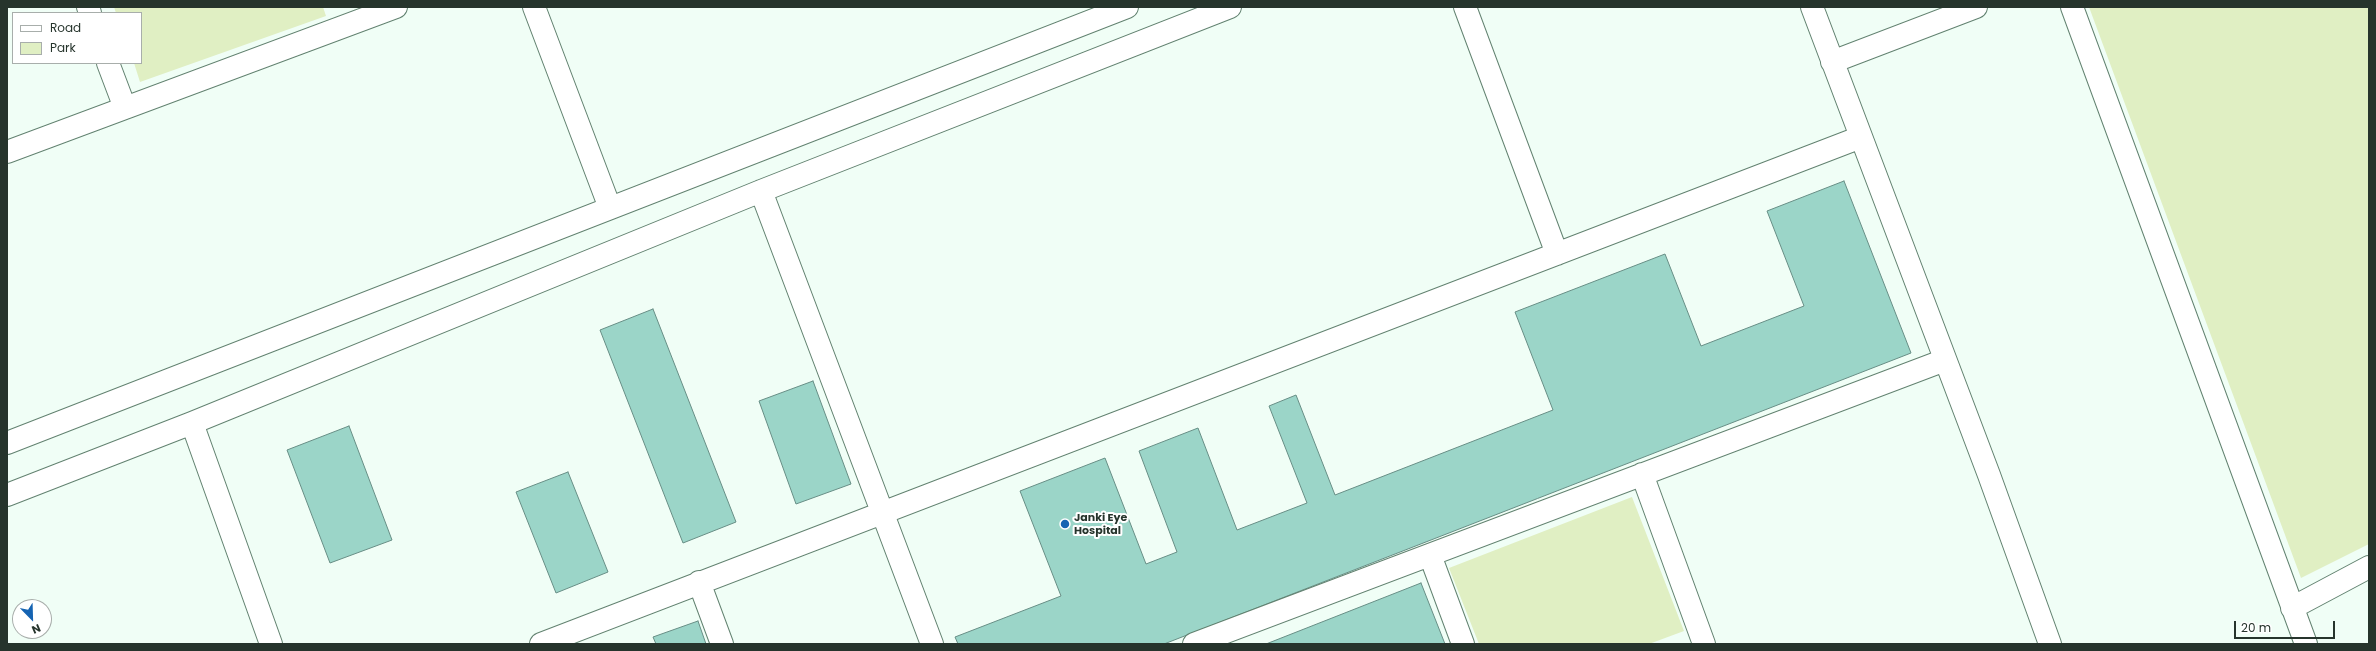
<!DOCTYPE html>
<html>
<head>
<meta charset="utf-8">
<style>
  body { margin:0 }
  #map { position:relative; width:2376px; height:651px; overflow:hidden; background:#f0fef6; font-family:Poppins,sans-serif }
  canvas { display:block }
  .frame { position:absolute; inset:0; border:8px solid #26342c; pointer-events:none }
  .legend { position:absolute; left:12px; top:12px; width:130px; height:52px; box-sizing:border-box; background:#fff; border:1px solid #a8aeab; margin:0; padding:5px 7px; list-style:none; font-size:12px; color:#26342c }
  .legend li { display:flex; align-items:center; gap:8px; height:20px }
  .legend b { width:20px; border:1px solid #a8aeab }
  .north { position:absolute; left:12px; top:599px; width:40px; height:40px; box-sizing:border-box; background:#fff; border:1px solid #a8aeab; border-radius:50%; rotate:157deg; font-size:11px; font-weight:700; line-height:16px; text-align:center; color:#26342c }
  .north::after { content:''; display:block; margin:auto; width:14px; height:18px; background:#1563b2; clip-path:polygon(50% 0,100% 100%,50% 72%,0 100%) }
  .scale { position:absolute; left:2234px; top:621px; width:101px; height:18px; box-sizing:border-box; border:2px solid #26342c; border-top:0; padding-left:5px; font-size:12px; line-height:14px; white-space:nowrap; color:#26342c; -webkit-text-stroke:3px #fff; paint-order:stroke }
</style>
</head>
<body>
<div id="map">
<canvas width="2376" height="651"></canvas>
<div class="frame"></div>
<ul class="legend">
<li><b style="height:5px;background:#fff"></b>Road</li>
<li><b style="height:11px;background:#e0efc3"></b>Park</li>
</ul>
<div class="north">N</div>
<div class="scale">20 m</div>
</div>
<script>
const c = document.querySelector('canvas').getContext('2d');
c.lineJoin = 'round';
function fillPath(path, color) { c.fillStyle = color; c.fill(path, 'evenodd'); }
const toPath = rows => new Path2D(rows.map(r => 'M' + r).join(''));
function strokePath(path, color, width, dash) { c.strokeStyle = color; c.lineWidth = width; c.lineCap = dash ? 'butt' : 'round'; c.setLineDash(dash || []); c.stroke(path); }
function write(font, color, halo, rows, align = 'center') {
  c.font = font + ' Poppins,sans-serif'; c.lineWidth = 4; c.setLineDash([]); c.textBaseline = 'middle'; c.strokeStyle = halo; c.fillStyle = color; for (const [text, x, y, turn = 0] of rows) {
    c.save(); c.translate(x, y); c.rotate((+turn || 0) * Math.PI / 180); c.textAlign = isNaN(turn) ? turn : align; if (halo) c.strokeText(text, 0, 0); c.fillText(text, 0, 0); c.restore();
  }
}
const green = toPath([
  [114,7,323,7,326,16,140,82,134,63,141,63,141,13,116,13],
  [2089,7,2368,7,2369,10,2369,544,2301,578],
  [1632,497,1684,631,1649,644,1479,644,1449,568]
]);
const building = toPath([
  [1844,181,1911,353,1164,644,958,644,955,637,1061,596,1020,491,1105,458,1146,564,1177,552,1139,451,1198,428,1237,530,1307,503,1269,406,1296,395,1335,495,1553,410,1515,312,1665,254,1701,346,1804,306,1767,211,1844,181],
  [653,309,736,522,683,543,600,330,653,309],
  [813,381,851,484,796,504,759,401,813,381],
  [349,426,392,540,330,563,287,450,349,426],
  [568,472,608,572,556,593,516,492,568,472],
  [1421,583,1445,644,1266,644,1421,583],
  [698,621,706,644,656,644,653,637,698,621]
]);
const minor = toPath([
  [88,7,90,13],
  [534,7,610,208],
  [1465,7,1557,254],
  [1812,7,1989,475,2050,644],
  [2072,7,2306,644],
  [1832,62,1976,7],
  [108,63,125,108],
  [7,152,396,7],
  [761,191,932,644],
  [192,423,271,644],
  [7,443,1127,7],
  [1642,474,1704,644],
  [7,495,192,423,761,191,1230,7],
  [1430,555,1463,644],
  [699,582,722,644],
  [2292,608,2369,567],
  [541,644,1861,137],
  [1194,644,1945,360]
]);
const markers = [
  [1065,524,5,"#1563b2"]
];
const poiNames = [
  ["Janki Eye",1074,518],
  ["Hospital",1074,531]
];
fillPath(green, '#e0efc3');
fillPath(building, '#9bd5c8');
strokePath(building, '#678e85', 1);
strokePath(minor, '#628270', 24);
strokePath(minor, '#fff', 22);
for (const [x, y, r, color] of markers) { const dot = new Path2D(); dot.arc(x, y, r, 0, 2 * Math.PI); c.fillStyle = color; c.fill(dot); strokePath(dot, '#fff', 1.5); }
write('bold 11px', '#26342c', '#fff', poiNames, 'left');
</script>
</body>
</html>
